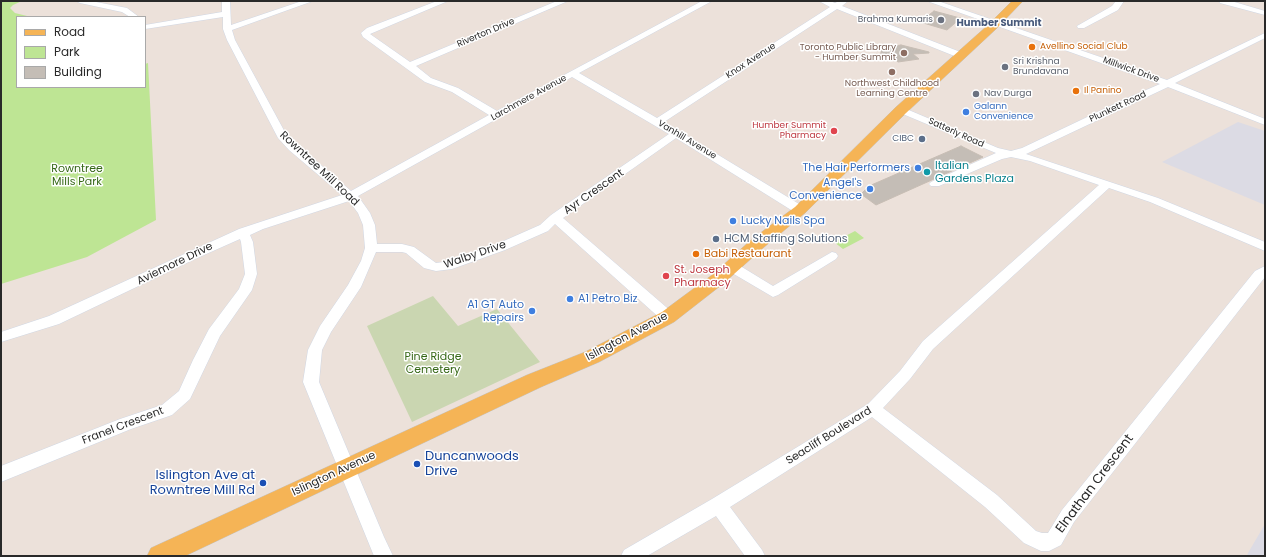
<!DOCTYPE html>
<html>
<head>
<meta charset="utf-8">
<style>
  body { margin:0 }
  #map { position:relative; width:1266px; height:557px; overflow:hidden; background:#ece1da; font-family:Poppins,sans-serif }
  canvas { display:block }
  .frame { position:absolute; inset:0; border:2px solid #292929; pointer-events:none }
  .legend { position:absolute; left:16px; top:16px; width:130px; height:72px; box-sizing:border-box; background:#fff; border:1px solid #a9a9a9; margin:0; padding:5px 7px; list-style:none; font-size:12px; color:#292929 }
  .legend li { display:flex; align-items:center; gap:8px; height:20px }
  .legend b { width:20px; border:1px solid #a9a9a9 }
</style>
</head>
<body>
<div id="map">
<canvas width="1266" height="557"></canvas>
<div class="frame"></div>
<ul class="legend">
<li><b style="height:5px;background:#f5b456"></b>Road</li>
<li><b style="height:11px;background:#bee594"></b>Park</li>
<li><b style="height:11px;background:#c4bdb6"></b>Building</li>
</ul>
</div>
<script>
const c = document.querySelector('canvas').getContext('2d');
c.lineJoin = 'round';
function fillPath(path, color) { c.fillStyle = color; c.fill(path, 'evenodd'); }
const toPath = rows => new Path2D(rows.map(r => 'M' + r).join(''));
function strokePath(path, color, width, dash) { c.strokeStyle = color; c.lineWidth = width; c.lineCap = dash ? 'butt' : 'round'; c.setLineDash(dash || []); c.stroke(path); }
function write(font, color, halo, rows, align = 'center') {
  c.font = font + ' Poppins,sans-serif'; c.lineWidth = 3; c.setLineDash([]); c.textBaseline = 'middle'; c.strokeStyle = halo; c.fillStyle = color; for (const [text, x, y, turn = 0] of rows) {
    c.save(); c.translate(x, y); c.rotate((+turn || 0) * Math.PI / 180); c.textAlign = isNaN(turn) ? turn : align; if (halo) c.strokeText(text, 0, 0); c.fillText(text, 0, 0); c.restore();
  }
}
const industrial = toPath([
  [1238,122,1265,131,1265,205,1162,162],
  [1265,524,1265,556,1247,556,1248,553]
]);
const green = toPath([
  [1,1,22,1,13,5,10,8,15,13,31,17,17,17,17,87,145,87,145,64,148,63,156,220,87,257,1,284],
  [855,231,864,238,843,249,834,242]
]);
const cemetery = toPath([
  [433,296,458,326,497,309,540,362,412,422,367,326]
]);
const building = toPath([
  [934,11,960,18,961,18,947,30,920,22,934,11],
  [901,45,929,52,929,53,913,54,919,59,898,62,890,55,881,55,881,48,901,45],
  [961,146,983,157,876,205,861,194,869,186,961,146]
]);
const minor = toPath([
  [76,1,91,1,127,8,139,17,130,17,122,12,80,3,76,1],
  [222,1,230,1,231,25,302,1,313,1,232,30,235,40,287,136,351,191,489,115,452,92,425,82,363,37,361,33,367,28,437,1,448,1,370,34,410,62,557,1,568,1,416,66,431,78,458,88,497,111,702,1,712,1,579,73,657,118,830,7,819,1,830,1,835,3,839,1,848,1,842,6,963,53,964,55,963,57,957,57,837,9,664,122,804,207,806,210,804,213,796,213,676,138,563,218,673,313,675,317,673,321,668,322,663,321,555,224,548,231,505,250,452,269,436,271,424,268,406,253,402,252,376,252,361,287,331,332,322,350,319,382,384,537,393,556,374,556,303,382,308,350,320,326,348,285,361,261,365,248,363,225,358,213,349,201,263,229,250,235,253,242,257,274,252,290,220,336,190,399,172,415,131,429,1,482,1,466,120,419,162,405,179,391,193,360,209,329,239,289,245,274,241,242,240,239,195,259,59,324,1,342,1,332,49,316,239,229,342,195,289,150,278,138,227,40,223,29,223,17,145,29,145,25,222,12,222,1],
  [572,77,669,134,551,215,540,225,497,244,451,261,436,263,414,247,402,244,377,244,375,225,370,213,358,196,572,77],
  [927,1,938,1,1167,80,1265,33,1265,38,1175,83,1265,119,1265,125,1168,87,1026,154,1158,198,1265,242,1265,251,1150,202,1109,188,933,349,910,379,883,408,997,495,1036,531,1042,533,1048,533,1062,510,1255,271,1265,266,1265,277,1074,522,1061,545,1049,551,1041,551,1024,543,985,507,872,417,730,507,762,550,765,556,745,556,716,516,647,556,621,556,624,550,712,499,868,404,900,371,923,341,1099,185,1030,161,1011,157,1002,159,939,186,931,186,929,184,931,182,996,153,898,112,896,110,898,108,904,108,998,148,1011,151,1022,148,1121,101,1160,84,927,1],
  [1116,1,1124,1,1118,10,1084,28,1078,28,1077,26,1112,6,1116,1],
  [1219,1,1231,1,1265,11,1265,15,1220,3,1219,1],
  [832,252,836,253,838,256,836,259,778,295,773,297,727,270,726,267,727,264,732,263,737,264,773,286,832,252]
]);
const major = toPath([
  [1012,1,1023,1,996,29,906,113,805,213,763,248,724,283,674,322,599,362,541,387,185,556,147,556,151,548,527,375,585,352,662,312,712,275,751,240,795,207,896,107,988,25,1012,1]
]);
const markers = [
  [941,20,4,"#6b7280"],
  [1032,47,4,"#e8710a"],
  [904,53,4,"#8d6e63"],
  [1005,67,4,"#6b7280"],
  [892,72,4,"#8d6e63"],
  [1076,91,4,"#e8710a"],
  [976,94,4,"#6b7280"],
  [966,112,4,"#3f7fe0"],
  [834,131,4,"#e0444e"],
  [922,139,4,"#5c6f8a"],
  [918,168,4,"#3f7fe0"],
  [927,172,4,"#0f9aa8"],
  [870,189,4,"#3f7fe0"],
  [733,221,4,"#3f7fe0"],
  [716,239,4,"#5c6f8a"],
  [696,254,4,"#e8710a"],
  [666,276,4,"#e0444e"],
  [570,299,4,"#3f7fe0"],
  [532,311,4,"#3f7fe0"],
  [417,464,4,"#1a4fb4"],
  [263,483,4,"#1a4fb4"]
];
const farWorshipnames = [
  ["Brahma Kumaris",933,20,"right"],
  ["Sri Krishna",1013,62],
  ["Brundavana",1013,72],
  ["Nav Durga",984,94]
];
const farStreetnames = [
  ["Riverton Drive",486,33,-23],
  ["Knox Avenue",751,61,-33],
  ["Millwick Drive",1131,70,20],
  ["Larchmere Avenue",529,98,-29],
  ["Plunkett Road",1118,107,-25],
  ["Satterly Road",956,133,24],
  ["Vanhill Avenue",687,140,31]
];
const farFoodnames = [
  ["Avellino Social Club",1040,47],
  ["Il Panino",1084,91]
];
const farEducationnames = [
  ["Toronto Public Library",896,48],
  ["- Humber Summit",896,58],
  ["Northwest Childhood",892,84,"center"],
  ["Learning Centre",892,94,"center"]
];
const farShopnames = [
  ["Galann",974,107],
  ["Convenience",974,117]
];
const farHealthnames = [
  ["Humber Summit",826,126],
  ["Pharmacy",826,136]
];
const farServicenames = [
  ["CIBC",914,139]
];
const farNeighbourhoodnames = [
  ["Humber Summit",999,23]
];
const cultureNames = [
  ["Italian",935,166],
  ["Gardens Plaza",935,179]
];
const shopNames = [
  ["The Hair Performers",910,168],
  ["Angel's",862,183],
  ["Convenience",862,196],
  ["Lucky Nails Spa",741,221,"left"],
  ["A1 Petro Biz",578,299,"left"],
  ["A1 GT Auto",524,305],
  ["Repairs",524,318]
];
const parkNames = [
  ["Rowntree",77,169],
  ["Mills Park",77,182],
  ["Pine Ridge",433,357],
  ["Cemetery",433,370]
];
const streetNames = [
  ["Rowntree Mill Road",319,169,43],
  ["Ayr Crescent",594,192,-35],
  ["Walby Drive",475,255,-19],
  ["Aviemore Drive",175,264,-26],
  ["Islington Avenue",627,337,-28],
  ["Franel Crescent",123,426,-21],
  ["Seacliff Boulevard",829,436,-32],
  ["Islington Avenue",334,474,-25]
];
const serviceNames = [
  ["HCM Staffing Solutions",724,239]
];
const foodNames = [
  ["Babi Restaurant",704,254]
];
const healthNames = [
  ["St. Joseph",674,270],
  ["Pharmacy",674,283]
];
const nearTransitnames = [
  ["Duncanwoods",425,457],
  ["Drive",425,472],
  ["Islington Ave at",255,476,"right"],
  ["Rowntree Mill Rd",255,491,"right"]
];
const nearStreetnames = [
  ["Elnathan Crescent",1095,484,-53]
];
fillPath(industrial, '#dcdbe4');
fillPath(green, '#bee594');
fillPath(cemetery, '#cad6b1');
fillPath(building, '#c4bdb6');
strokePath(building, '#c7bdb4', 1);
strokePath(minor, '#cfd6e3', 1);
strokePath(major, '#c3c3c3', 1);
fillPath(minor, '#fff');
fillPath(major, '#f5b456');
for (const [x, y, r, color] of markers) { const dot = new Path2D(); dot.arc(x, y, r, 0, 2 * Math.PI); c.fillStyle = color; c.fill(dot); strokePath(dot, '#fff', 1.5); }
write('9px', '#5b616d', '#fff', farWorshipnames, 'left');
write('9px', '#292929', '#fff', farStreetnames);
write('9px', '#c56008', '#fff', farFoodnames, 'left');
write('9px', '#785e54', '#fff', farEducationnames, 'right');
write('9px', '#366cbe', '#fff', farShopnames, 'left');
write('9px', '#be3a42', '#fff', farHealthnames, 'right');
write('9px', '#4e5e75', '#fff', farServicenames, 'right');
write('bold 10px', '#485a7b', '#fff', farNeighbourhoodnames);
write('11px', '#0d838f', '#fff', cultureNames, 'left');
write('11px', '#366cbe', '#fff', shopNames, 'right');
write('11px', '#366817', '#fff', parkNames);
write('11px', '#292929', '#fff', streetNames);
write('11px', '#4e5e75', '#fff', serviceNames, 'left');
write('11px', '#c56008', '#fff', foodNames, 'left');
write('11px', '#be3a42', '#fff', healthNames, 'left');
write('13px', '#164399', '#fff', nearTransitnames, 'left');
write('13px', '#292929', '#fff', nearStreetnames);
</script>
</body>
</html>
